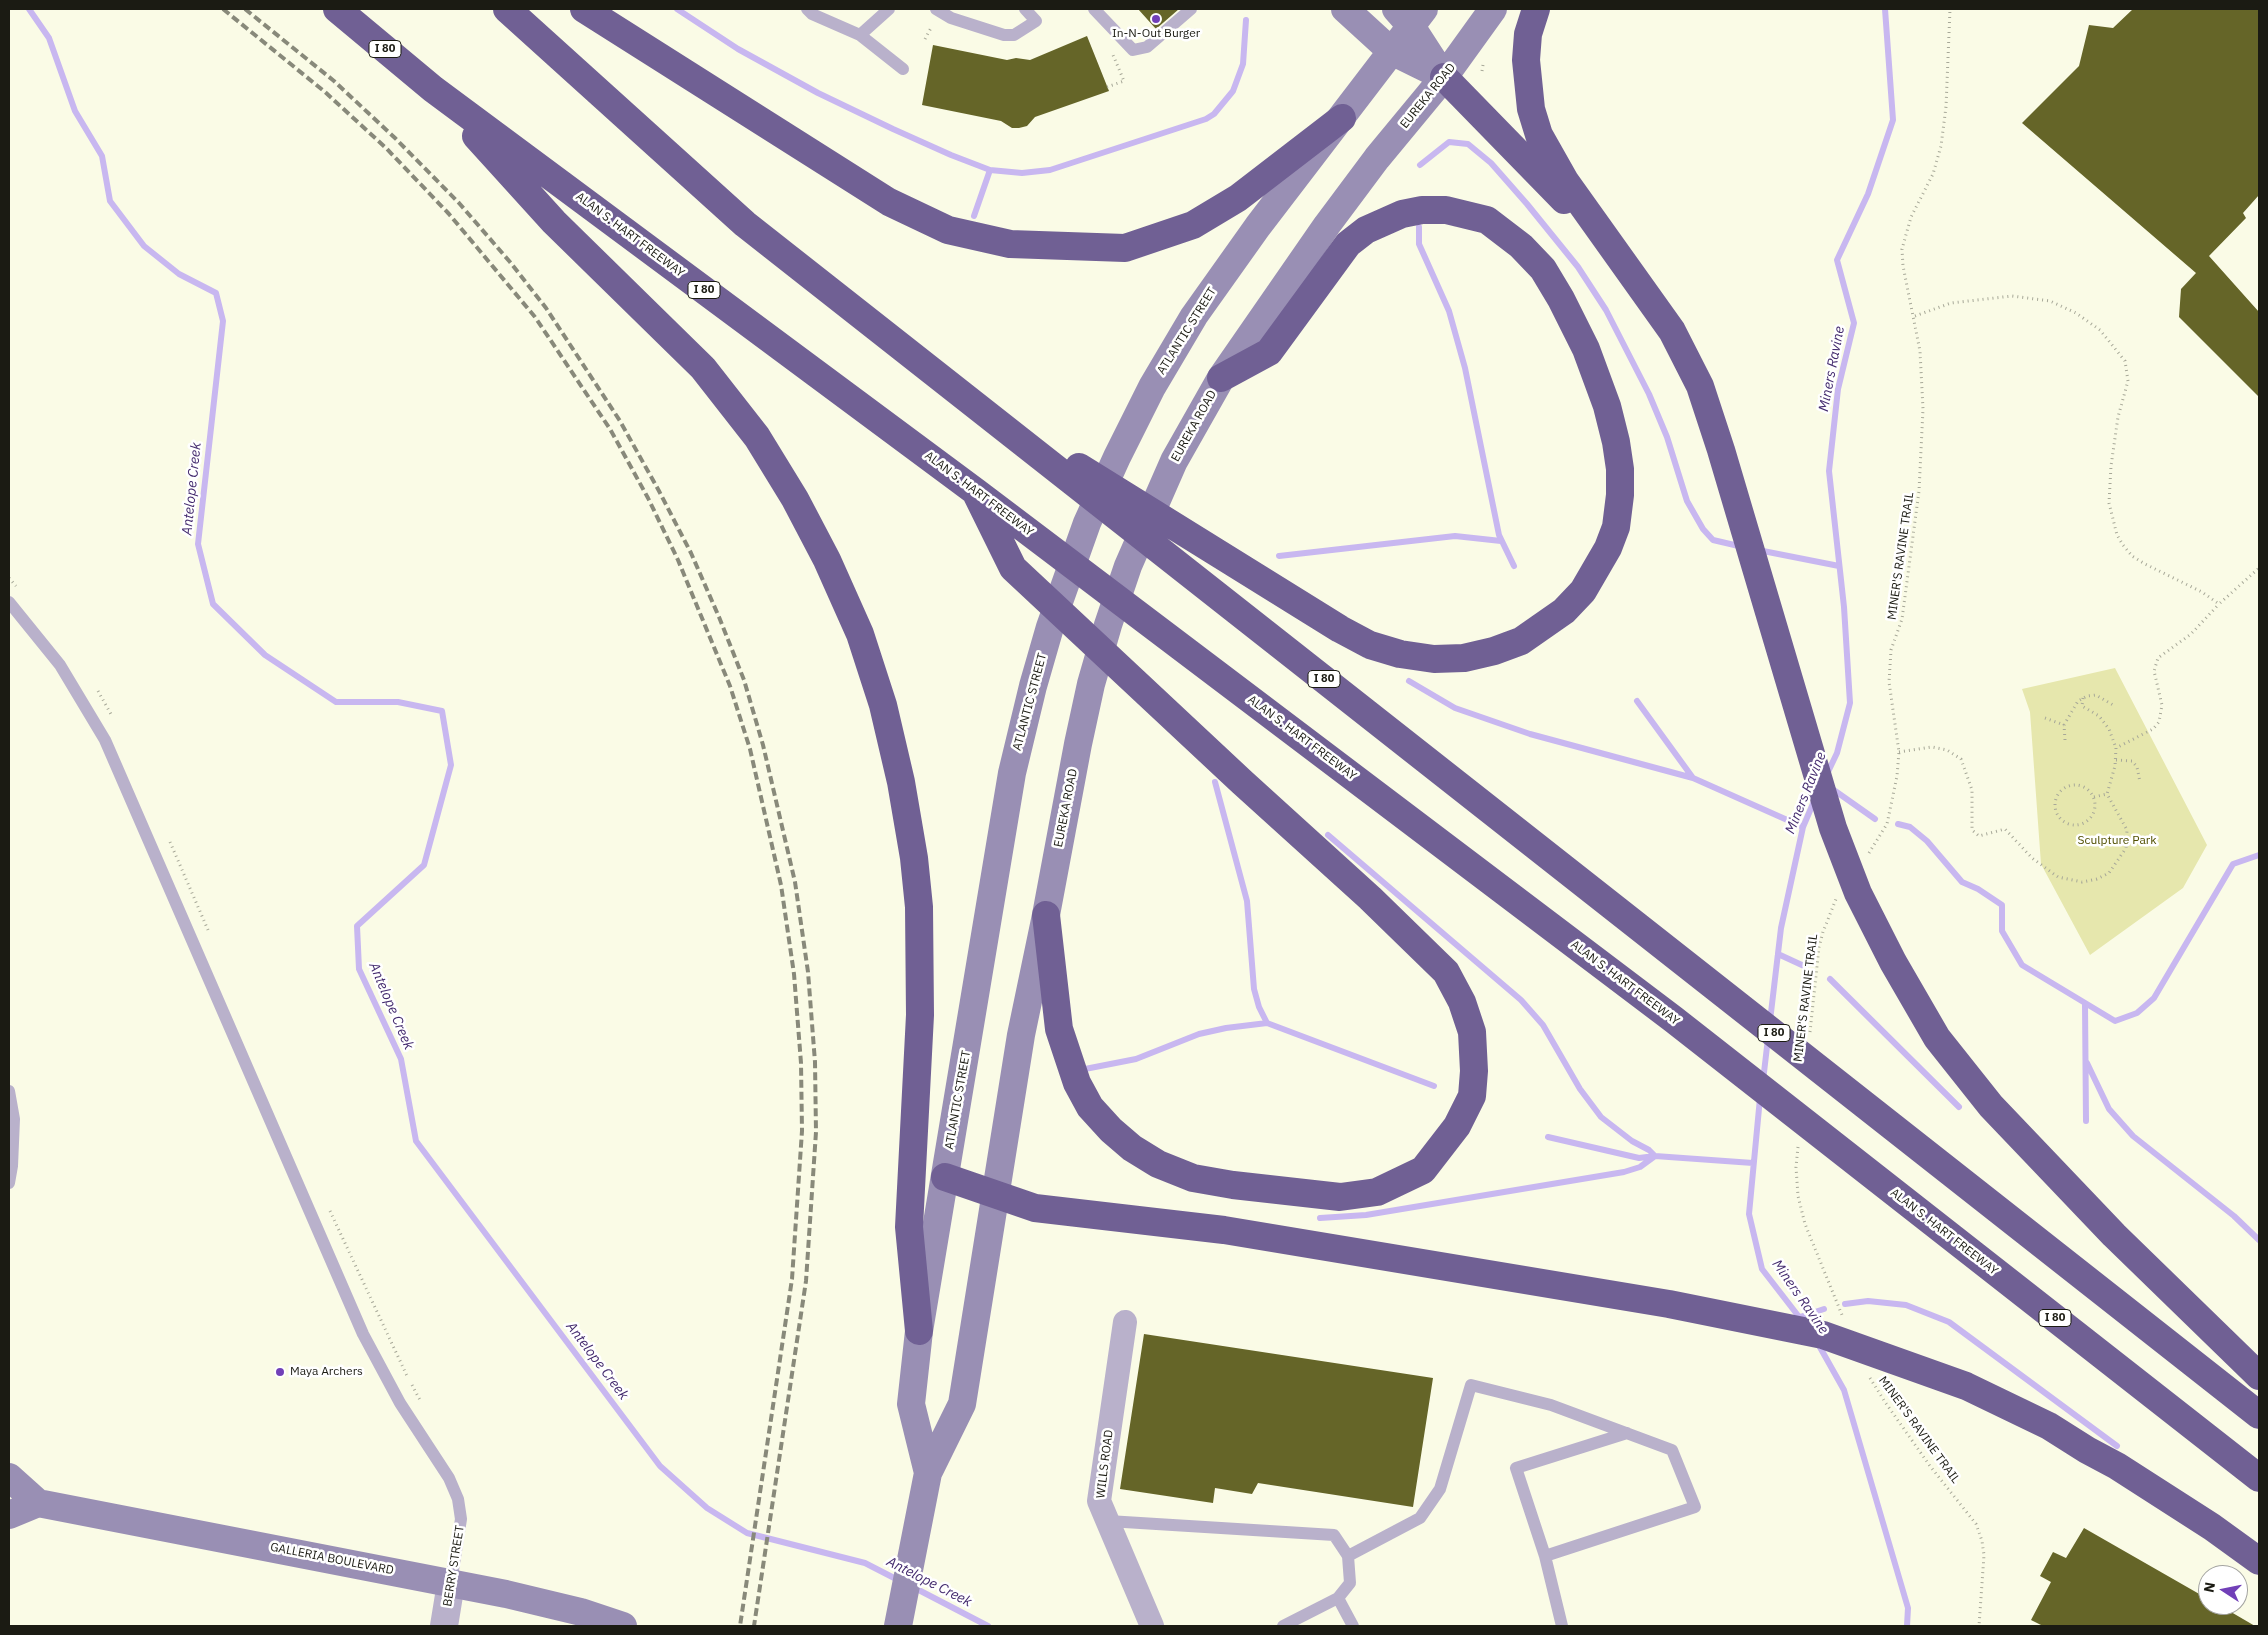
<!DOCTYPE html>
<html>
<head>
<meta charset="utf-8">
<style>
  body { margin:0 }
  #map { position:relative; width:2268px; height:1635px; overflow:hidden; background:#fafbe6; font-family:"IBM Plex Sans",sans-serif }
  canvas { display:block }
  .frame { position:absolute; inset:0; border:10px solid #1b1b13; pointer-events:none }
  .north { position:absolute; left:2198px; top:1565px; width:50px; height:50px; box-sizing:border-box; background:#fff; border:1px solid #a4a4a1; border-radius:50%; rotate:281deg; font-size:14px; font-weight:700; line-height:20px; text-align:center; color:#1b1b13 }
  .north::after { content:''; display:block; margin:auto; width:18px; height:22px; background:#7140b8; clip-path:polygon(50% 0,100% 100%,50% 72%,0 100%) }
</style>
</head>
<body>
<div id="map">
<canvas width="2268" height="1635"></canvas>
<div class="frame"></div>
<div class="north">N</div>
</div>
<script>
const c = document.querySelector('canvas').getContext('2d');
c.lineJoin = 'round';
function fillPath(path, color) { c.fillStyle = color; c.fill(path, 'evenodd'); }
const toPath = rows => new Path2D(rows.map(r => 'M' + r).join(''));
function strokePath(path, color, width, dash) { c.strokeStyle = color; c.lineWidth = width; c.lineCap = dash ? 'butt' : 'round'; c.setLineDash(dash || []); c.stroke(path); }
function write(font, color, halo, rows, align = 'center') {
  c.font = font + ' "IBM Plex Sans",sans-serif'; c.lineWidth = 5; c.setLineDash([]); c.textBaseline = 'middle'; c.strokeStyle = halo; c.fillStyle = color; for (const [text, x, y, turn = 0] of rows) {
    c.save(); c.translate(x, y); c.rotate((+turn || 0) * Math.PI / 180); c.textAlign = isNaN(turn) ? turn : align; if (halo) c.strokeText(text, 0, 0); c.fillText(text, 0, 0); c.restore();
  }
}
const green = toPath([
  [2115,668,2207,845,2183,888,2090,955,2041,864,2030,712,2022,689]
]);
const stream = toPath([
  [29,9,49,38,75,111,102,156,110,201,144,246,179,274,216,293,223,321,198,544,213,604,265,655,336,702,398,702,442,711,451,765,424,865,357,926,359,969,401,1059,416,1141,660,1466,707,1508,747,1533,865,1563,900,1581],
  [677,9,738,49,818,93,893,129,951,155,990,170,1022,173,1050,170,1206,119,1214,114,1233,91,1243,64,1246,20],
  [1420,165,1449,142,1468,144,1491,163,1527,204,1578,267,1606,310,1649,394,1667,437,1687,501,1703,529,1713,540,1743,547],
  [974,216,990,170],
  [1419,227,1419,244,1449,311,1465,368,1499,535,1514,566],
  [1758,550,1839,566],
  [1279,556,1455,536,1501,541],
  [1409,681,1455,708,1530,734,1693,778],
  [1637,701,1693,778,1803,827],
  [1827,774,1837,753,1850,703,1844,607,1829,471,1838,389,1854,323,1837,260,1868,194,1893,120,1885,9],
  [1215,782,1247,901,1254,989,1259,1007,1267,1023,1434,1086],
  [1831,788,1875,819],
  [1898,824,1910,827,1927,841,1962,882,1978,889,2002,905,2002,931,2022,965,2115,1021,2137,1013,2154,998,2233,864,2259,855],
  [1778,954,1804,966],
  [1830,979,1959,1107],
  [2085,1005,2086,1121],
  [1770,1021,1781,928,1803,827,1815,799],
  [2087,1063,2109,1109,2133,1136,2234,1216,2259,1240],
  [1085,1069,1136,1059,1199,1034,1226,1028,1267,1023],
  [1763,1081,1768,1038],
  [1760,1098,1749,1214,1762,1269,1803,1322],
  [1548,1137,1639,1158,1655,1156,1753,1163],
  [1320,1218,1366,1215,1624,1172,1640,1167,1655,1156,1649,1150,1632,1141,1601,1117,1580,1089,1543,1025,1521,1000,1328,835],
  [1845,1304,1868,1301,1906,1305,1949,1322,2117,1446],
  [1800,1317,1824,1309],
  [1817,1342,1844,1390,1908,1608,1907,1626],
  [911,1586,988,1626]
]);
const building = toPath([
  [1138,9,1179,9,1156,29],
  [2133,9,2259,9,2259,195,2243,213,2246,218,2209,256,2259,312,2259,397,2179,317,2181,289,2196,273,2022,123,2079,66,2089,25,2113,28],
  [1087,36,1109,91,1035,117,1027,126,1019,128,1012,128,1001,121,922,105,933,45,1007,60,1016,58,1030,60],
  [1144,1334,1433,1378,1413,1507,1258,1483,1252,1494,1215,1488,1213,1503,1120,1489],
  [2084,1528,2208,1599,2208,1605,2219,1605,2255,1626,2043,1626,2031,1620,2051,1582,2040,1576,2053,1552,2066,1558]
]);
const path = toPath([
  [925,39,932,26],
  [1483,65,1482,71,1485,73],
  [1107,87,1124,81,1113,55],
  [1915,316,1951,303,2012,296,2050,301,2076,313,2100,330,2125,361,2128,381,2118,417,2111,466,2109,503,2117,535,2123,545,2132,556,2145,564,2202,592,2219,604,2259,568],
  [9,578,16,586],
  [98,691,112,716],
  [2083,698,2082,706,2099,716,2109,729,2116,748],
  [2045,718,2064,725],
  [2065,740,2064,725,2078,701,2087,696,2096,695,2113,705],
  [1899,752,1932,747,1947,750,1961,759,1972,790,1972,830,1979,836,2005,829,2032,858,2058,877,2082,882,2097,879,2109,873,2126,848,2127,830,2107,794,2115,766,2116,748,2153,729,2159,722,2162,705,2154,671,2158,658,2191,634,2219,604],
  [2116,760,2132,761,2137,767,2140,782],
  '2055 805a20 20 0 1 1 40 0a20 20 0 1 1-40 0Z',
  [2094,797,2107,794],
  [170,842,208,930],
  [1869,853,1887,824,1897,776,1899,752,1889,682,1891,650,1902,619,1919,491,1923,409,1920,351,1903,266,1902,249,1911,217,1933,174,1941,146,1946,107,1950,9],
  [1810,1032,1819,947,1823,932,1836,899],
  [1798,1147,1796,1167,1798,1196,1805,1224,1842,1315],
  [330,1211,408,1378],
  [1870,1378,1885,1402,1930,1466,1976,1524,1982,1541,1984,1555,1979,1626],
  [412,1385,421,1402]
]);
const service = toPath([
  [807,9,812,14,860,35,903,69],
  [936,9,951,18,1004,35,1014,35,1036,21,1025,9],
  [1094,9,1133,50,1147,47,1191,9],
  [860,35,889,9],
  [9,602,60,665,105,740,363,1334,400,1403,449,1478,458,1499,461,1519,451,1583],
  [9,1091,14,1119,12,1166,9,1183],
  [1108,1521,1334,1535,1348,1556,1350,1583,1338,1598,1283,1626],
  [1348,1556,1420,1518,1440,1489,1471,1385,1551,1405,1672,1450,1695,1507,1545,1556,1516,1468,1627,1433],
  [1545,1556,1562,1626],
  [1338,1598,1353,1626]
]);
const minor = toPath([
  [1125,1322,1099,1501,1152,1626]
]);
const tertiary = toPath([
  [444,1626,451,1583]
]);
const secondary = toPath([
  [1345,9,1391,51,1444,77],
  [1396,9,1411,26,1444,77],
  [928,1473,911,1404,919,1331,1012,773,1033,686,1050,627,1087,523,1117,457,1152,387,1194,316,1258,226,1424,9],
  [9,1477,38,1503,506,1594,581,1612,623,1626],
  [9,1515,38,1503],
  [898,1626,928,1473,962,1404,1021,1035,1046,915,1078,744,1091,684,1108,625,1128,566,1174,461,1221,378,1327,225,1377,158,1444,77,1493,9]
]);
const motorway = toPath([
  [337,9,433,89,976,492,1673,1019,2259,1478],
  [507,9,745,224,2259,1415],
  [584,9,889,202,948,230,1010,244,1125,248,1193,225,1238,198,1342,118],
  [1536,9,1528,34,1526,60,1531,109,1539,135,1565,181,1672,331,1700,386,1721,450,1833,828,1858,893,1893,962,1937,1038,1991,1106,2114,1235,2259,1376],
  [1444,77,1564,200],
  [476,136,554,222,703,368,757,437,795,499,827,560,860,634,883,705,901,782,914,858,919,907,920,1015,909,1227,919,1331],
  [1079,467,1340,629,1370,645,1400,654,1434,659,1464,658,1494,651,1521,641,1564,611,1583,591,1608,548,1616,527,1620,495,1620,469,1616,442,1607,406,1586,349,1561,299,1543,269,1521,246,1487,220,1446,210,1422,210,1402,214,1366,230,1348,244,1269,352,1221,378],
  [977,495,1013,568,1242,782,1370,898,1446,972,1462,1002,1472,1032,1474,1071,1472,1096,1457,1126,1423,1170,1377,1192,1340,1197,1233,1185,1193,1178,1158,1164,1132,1148,1111,1130,1090,1107,1077,1083,1059,1029,1046,915],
  [945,1177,1035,1208,1224,1230,1669,1304,1823,1335,1966,1386,2049,1426,2087,1450,2117,1466,2212,1527,2259,1561]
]);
const rail = toPath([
  [223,9,325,92,386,148,449,214,535,317,610,429,648,498,678,560,730,686,750,749,781,885,794,974,801,1063,802,1131,792,1279,740,1626],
  [245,9,334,81,395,138,459,203,510,262,546,308,620,421,659,491,691,553,719,617,744,680,763,745,795,882,808,972,815,1062,816,1132,806,1281,754,1626]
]);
const markers = [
  [1156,19,5,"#7140b8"],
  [280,1372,5,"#7140b8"]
];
const shields = [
  [385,49,32],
  [704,290,32],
  [1324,679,32],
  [1774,1033,32],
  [2055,1318,32]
];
const shieldNames = [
  ["I 80",385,49],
  ["I 80",704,290],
  ["I 80",1324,679],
  ["I 80",1774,1033],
  ["I 80",2055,1318]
];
const poiNames = [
  ["In-N-Out Burger",1156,34],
  ["Maya Archers",290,1372,"left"]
];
const streetNames = [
  ["EUREKA ROAD",1428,96,-51],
  ["ALAN S. HART FREEWAY",630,235,37],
  ["ATLANTIC STREET",1187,331,-58],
  ["EUREKA ROAD",1194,426,-61],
  ["ALAN S. HART FREEWAY",979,494,37],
  ["MINER'S RAVINE TRAIL",1901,556,-82],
  ["ATLANTIC STREET",1030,702,-75],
  ["ALAN S. HART FREEWAY",1302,738,37],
  ["EUREKA ROAD",1066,808,-79],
  ["ALAN S. HART FREEWAY",1625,983,37],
  ["MINER'S RAVINE TRAIL",1806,998,-83],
  ["ATLANTIC STREET",958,1100,-80],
  ["ALAN S. HART FREEWAY",1944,1232,38],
  ["MINER'S RAVINE TRAIL",1919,1430,54],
  ["WILLS ROAD",1105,1464,-83],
  ["GALLERIA BOULEVARD",332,1559,11],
  ["BERRY STREET",454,1566,-81]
];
const parkNames = [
  ["Sculpture Park",2117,841]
];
const waterNames = [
  ["Miners Ravine",1832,369,-79],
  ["Antelope Creek",192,489,-84],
  ["Miners Ravine",1806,793,-68],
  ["Antelope Creek",391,1006,67],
  ["Miners Ravine",1800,1297,55],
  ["Antelope Creek",597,1361,53],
  ["Antelope Creek",929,1582,27]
];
fillPath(green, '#e6e7ad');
strokePath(stream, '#c8b7f0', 6);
fillPath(building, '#656528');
strokePath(path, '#a7a898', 3, [1, 4]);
strokePath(service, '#b9b1cb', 12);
strokePath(minor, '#b9b1cb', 24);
strokePath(tertiary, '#b9b1cb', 28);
strokePath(secondary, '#998fb4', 28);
strokePath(motorway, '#706094', 28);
strokePath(rail, '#88897a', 4, [8, 4]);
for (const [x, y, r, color] of markers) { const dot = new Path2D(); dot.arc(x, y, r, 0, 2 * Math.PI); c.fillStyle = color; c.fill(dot); strokePath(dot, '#fff', 2); }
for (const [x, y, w] of shields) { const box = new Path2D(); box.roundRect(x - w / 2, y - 8.5, w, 17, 4); c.fillStyle = '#fff'; c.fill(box); strokePath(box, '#1b1b13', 1); }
write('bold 11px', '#1b1b13', null, shieldNames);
write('12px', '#1b1b13', '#fff', poiNames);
write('12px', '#1b1b13', '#fff', streetNames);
write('12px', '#514f01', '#fff', parkNames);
write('italic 14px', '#442b6e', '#fff', waterNames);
</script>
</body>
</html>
